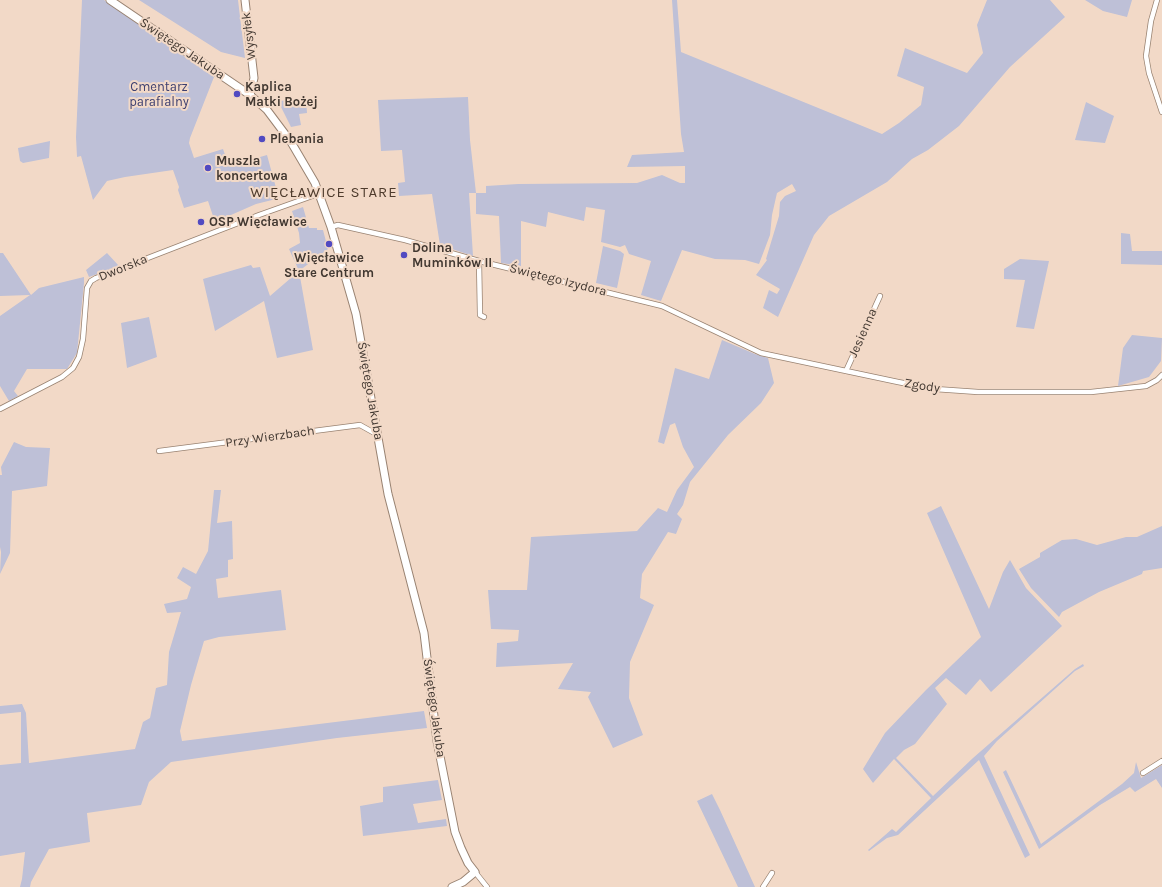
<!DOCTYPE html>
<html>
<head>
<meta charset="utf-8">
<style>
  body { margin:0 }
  canvas { display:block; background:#f2d9c7 }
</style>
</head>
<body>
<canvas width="1162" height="887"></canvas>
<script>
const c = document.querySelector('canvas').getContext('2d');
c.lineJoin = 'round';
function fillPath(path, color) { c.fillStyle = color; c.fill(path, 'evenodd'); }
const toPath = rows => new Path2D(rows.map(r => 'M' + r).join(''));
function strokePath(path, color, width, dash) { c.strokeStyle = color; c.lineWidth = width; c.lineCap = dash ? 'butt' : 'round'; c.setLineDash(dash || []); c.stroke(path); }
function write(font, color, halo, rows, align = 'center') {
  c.font = font + ' Karla,sans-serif'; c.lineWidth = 4; c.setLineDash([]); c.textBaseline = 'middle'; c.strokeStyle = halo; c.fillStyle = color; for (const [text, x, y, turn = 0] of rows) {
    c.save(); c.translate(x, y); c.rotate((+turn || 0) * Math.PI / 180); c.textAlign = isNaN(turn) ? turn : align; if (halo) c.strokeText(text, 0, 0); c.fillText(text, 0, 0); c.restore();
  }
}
const green = toPath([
  [82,0,104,0,214,77,190,138,189,143,194,158,223,149,229,166,267,155,278,195,280,198,256,204,215,222,208,201,184,208,178,190,179,187,173,170,125,177,107,181,93,200,81,156,77,157,76,137],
  [139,0,238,0,245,58,221,52],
  [672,0,677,0,681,52,882,134,899,123,921,105,924,87,897,76,905,48,967,73,983,53,977,25,987,0,1050,0,1065,17,1010,67,959,126,928,150,912,159,887,182,829,216,814,235,778,317,763,308,769,290,777,294,780,289,756,275,767,260,766,259,779,216,780,202,785,196,796,191,792,184,777,193,772,215,770,235,759,264,745,260,715,259,682,250,661,301,641,295,651,261,629,254,625,245,620,247,601,242,605,210,586,207,584,221,548,212,546,227,521,221,521,266,501,263,499,216,476,214,476,193,469,193,473,256,440,245,432,194,399,196,398,183,405,182,402,150,381,151,378,100,468,97,470,140,476,193,486,193,486,186,518,184,637,183,662,175,680,183,685,183,685,166,627,167,632,155,684,152,681,134],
  [1085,0,1132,0,1127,17,1103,11],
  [306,99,307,113,299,114,301,125,291,127,278,101],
  [1086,102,1114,116,1105,143,1075,140],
  [50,141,49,158,23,163,20,161,18,148],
  [303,207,309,228,317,228,317,230,323,230,328,249,299,271,313,350,277,358,264,301,215,331,203,279,251,265,253,268,260,267,270,296,299,271,289,249,300,243,299,233,292,211],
  [1121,233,1130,234,1132,251,1162,251,1162,265,1121,264],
  [603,246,620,251,624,254,617,288,596,283],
  [0,253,3,253,31,295,39,288,84,277,84,283,77,353,67,369,27,369,14,391,18,396,9,401,0,386,0,316,30,295,0,296],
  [107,253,119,266,89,277,86,270],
  [1020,259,1049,261,1034,329,1016,327,1025,280,1004,279,1004,269],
  [149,317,157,357,127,368,121,323],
  [1132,335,1162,338,1161,361,1149,377,1118,386,1123,348],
  [722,340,755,354,768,358,774,383,761,403,728,435,690,482,683,505,677,514,682,519,676,534,668,532,642,574,640,598,654,605,630,662,629,698,643,735,613,748,588,697,591,692,558,689,573,663,496,667,497,643,518,641,519,630,491,629,488,590,527,590,531,537,637,531,658,508,667,512,677,490,694,467,683,447,675,423,670,425,664,444,658,442,675,368,709,379],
  [14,442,26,447,50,448,47,486,12,491,10,553,0,574,1,552,0,547,0,475,2,475,1,467],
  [214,490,221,490,217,523,232,521,233,559,228,560,228,577,216,579,218,598,281,590,286,630,219,637,204,641,191,685,180,731,182,741,424,711,427,728,337,738,171,762,149,782,141,805,87,813,90,842,49,849,31,882,30,887,20,887,22,879,25,852,0,856,0,765,21,763,21,712,0,714,0,706,22,704,26,713,29,763,135,749,143,722,150,718,156,688,167,685,169,652,181,612,167,613,164,604,187,599,191,587,177,578,183,567,196,574,208,551],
  [941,506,989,609,1003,572,1010,560,1026,588,1062,626,991,692,980,679,966,695,946,678,935,688,947,704,915,744,904,750,896,758,933,796,973,758,1075,669,1083,664,1084,666,1075,671,997,741,984,756,1030,855,1025,858,979,760,898,835,887,838,869,851,868,850,892,829,896,832,931,798,894,759,873,783,863,769,885,733,926,690,981,637,927,513],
  [1162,526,1162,568,1143,571,1142,574,1099,592,1062,612,1059,617,1031,588,1019,569,1040,557,1040,553,1062,540,1076,539,1097,545,1126,537,1137,537],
  [1136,762,1141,778,1162,765,1162,788,1156,779,1135,792,1130,787,1100,805,1039,849,1003,772,1006,770,1041,844,1122,784,1134,773],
  [438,780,442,800,413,804,418,823,446,819,447,826,363,836,360,806,383,802,383,787],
  [712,794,720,810,755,887,738,887,697,801]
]);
const street = toPath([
  [1157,0,1151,21,1146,56,1149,73,1162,112],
  [331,227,338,225,405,240,479,261,662,306,761,353,898,382,935,389,978,392,1091,392,1146,386,1157,380,1162,375],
  [479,261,480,315,484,317],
  [846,371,880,296],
  [0,409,62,377,73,368,79,357,83,339,87,288,91,281,96,278,259,215,318,194],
  [159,451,360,425,378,435],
  [1143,773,1162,761],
  [475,872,487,887],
  [763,887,772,873]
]);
const secondary = toPath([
  [110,0,250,95,267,110,291,142,315,183,331,227,356,314,388,494,424,633,437,741,455,832,461,848,468,863,475,872,463,882,452,887],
  [245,0,254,78,250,95]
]);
const markers = [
  [237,94,4,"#514ac1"],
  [262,139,4,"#514ac1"],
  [208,168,4,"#514ac1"],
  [201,222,4,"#514ac1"],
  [329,244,4,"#514ac1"],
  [404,255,4,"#514ac1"]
];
const streetNames = [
  ["Wysyłek",249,36,-97],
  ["Świętego Jakuba",182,49,34],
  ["Dworska",123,268,-22],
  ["Świętego Izydora",558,280,14],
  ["Jesienna",863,333,-66],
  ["Zgody",922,386,9],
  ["Świętego Jakuba",370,391,80],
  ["Przy Wierzbach",270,437,-8],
  ["Świętego Jakuba",434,708,82]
];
const parkNames = [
  ["Cmentarz",159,87],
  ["parafialny",159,102]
];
const poiNames = [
  ["Kaplica",245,87],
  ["Matki Bożej",245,102],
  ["Plebania",270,139],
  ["Muszla",216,161],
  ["koncertowa",216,176],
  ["OSP Więcławice",209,222],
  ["Dolina",412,248],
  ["Muminków II",412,263],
  ["Więcławice",329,258,"center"],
  ["Stare Centrum",329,273,"center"]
];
const quarterNames = [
  ["WIĘCŁAWICE STARE",324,193]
];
fillPath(green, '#bec0d7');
strokePath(street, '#998372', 6);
strokePath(secondary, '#998372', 9);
strokePath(street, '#fff', 4.5);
strokePath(secondary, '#fff', 7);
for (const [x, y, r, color] of markers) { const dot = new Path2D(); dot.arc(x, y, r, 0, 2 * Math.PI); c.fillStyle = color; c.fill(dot); strokePath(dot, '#f2d9c7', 1.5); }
write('13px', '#423831', '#f2d9c7', streetNames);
write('13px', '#3e4070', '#f2d9c7', parkNames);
write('bold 13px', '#423831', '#f2d9c7', poiNames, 'left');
c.letterSpacing = '1px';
write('15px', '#4f3c2d', '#f2d9c7', quarterNames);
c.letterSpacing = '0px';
</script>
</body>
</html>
